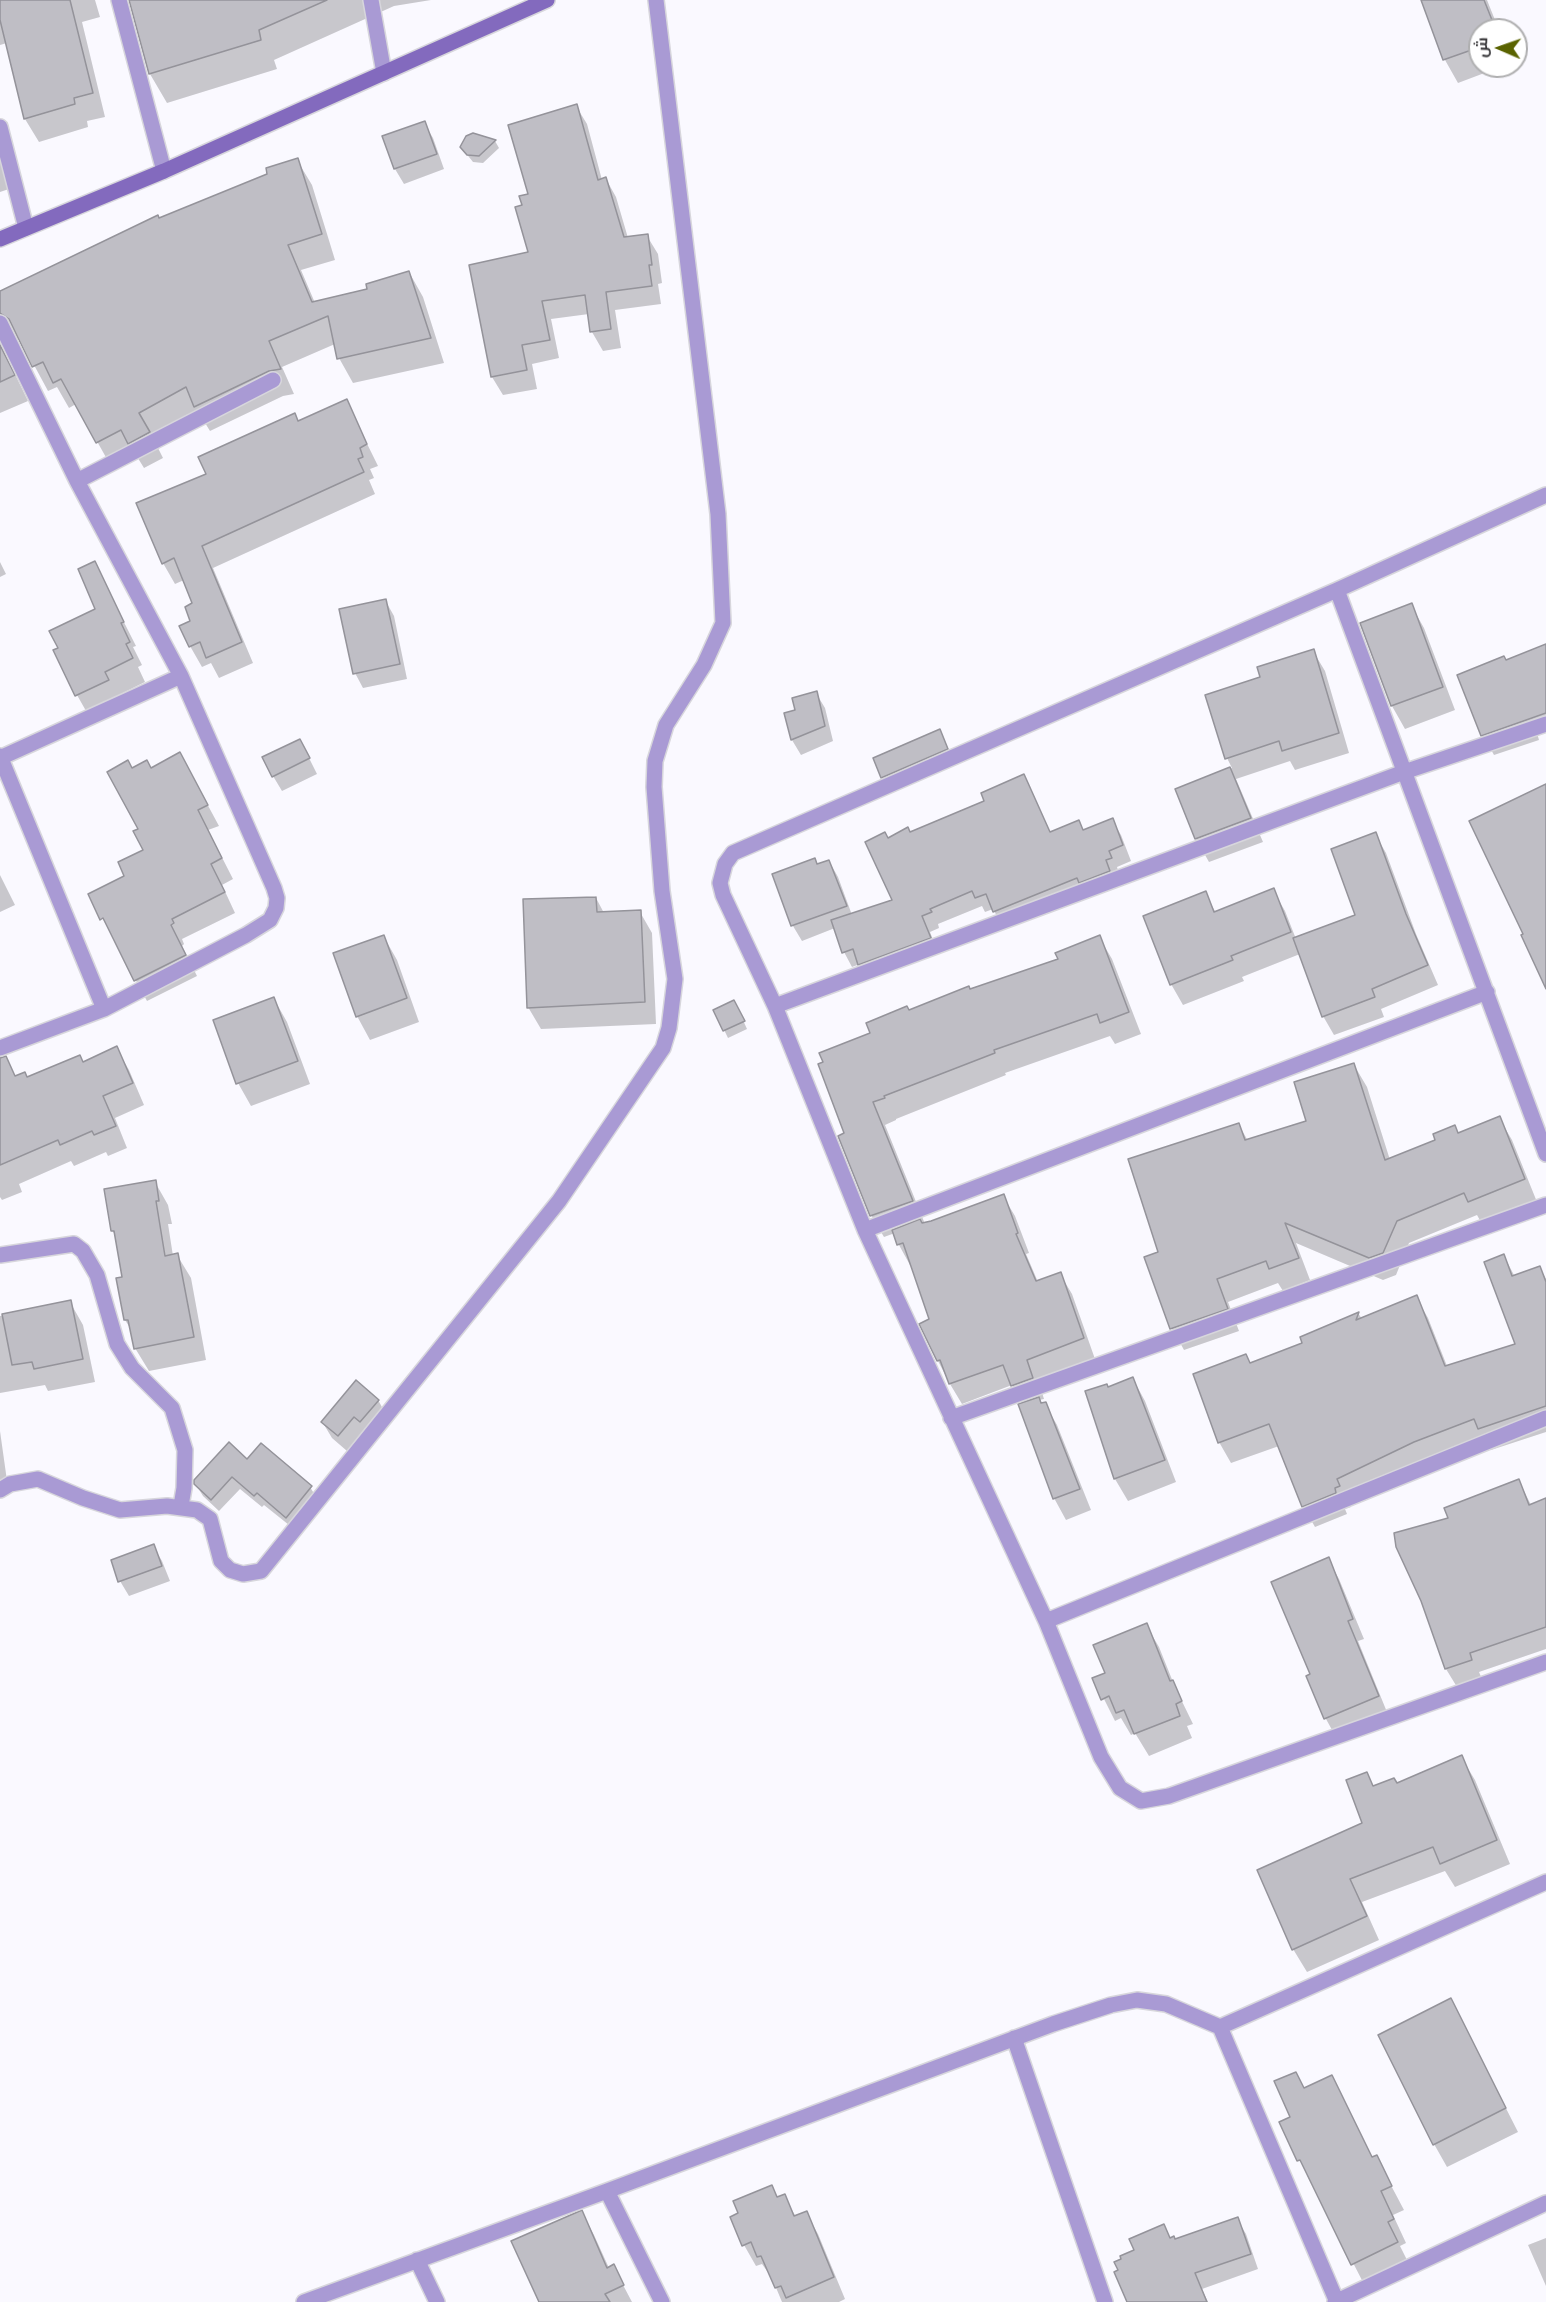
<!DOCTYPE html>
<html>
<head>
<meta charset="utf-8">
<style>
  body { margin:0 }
  #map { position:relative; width:1546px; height:2302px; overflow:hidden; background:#faf9ff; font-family:Poppins,Cairo,sans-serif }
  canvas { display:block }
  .north { position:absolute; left:1468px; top:18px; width:60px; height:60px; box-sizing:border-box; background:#fff; border:2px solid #afafb0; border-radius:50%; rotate:272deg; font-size:16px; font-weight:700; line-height:24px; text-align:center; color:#38373a }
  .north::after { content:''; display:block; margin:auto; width:21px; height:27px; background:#5a6301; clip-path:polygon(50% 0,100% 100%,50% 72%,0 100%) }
</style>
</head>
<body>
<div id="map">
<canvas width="1546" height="2302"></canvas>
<div class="north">ش</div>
</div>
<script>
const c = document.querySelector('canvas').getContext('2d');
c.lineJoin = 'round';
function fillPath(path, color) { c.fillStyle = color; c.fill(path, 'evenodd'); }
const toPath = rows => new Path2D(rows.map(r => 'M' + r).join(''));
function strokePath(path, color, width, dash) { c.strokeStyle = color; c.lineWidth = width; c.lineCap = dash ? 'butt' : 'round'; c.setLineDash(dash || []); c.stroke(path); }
const shadow = toPath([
  [0,0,95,0,100,17,82,22,105,117,87,121,88,127,39,142,25,119,7,43,0,45],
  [129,0,431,0,394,6,274,60,277,69,167,103,150,74],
  [1423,0,1487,0,1499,30,1480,30,1480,66,1503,66,1458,83,1445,60],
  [576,106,587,124,602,180,606,179,616,197,628,238,647,236,658,254,662,283,658,284,661,304,615,310,621,348,603,351,592,332,589,314,551,319,559,358,532,364,537,389,503,395,492,377,471,266,530,254,524,206],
  [424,123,433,138,444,169,404,184,395,169],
  [473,134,495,141,499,148,483,163,473,162,461,147],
  [0,158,9,189,0,192],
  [297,160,312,185,335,260,301,270,315,303,369,290,409,272,423,297,444,363,353,383,339,358,335,344,282,367,294,394,283,396,210,431,199,413,153,438,163,458,144,468,136,455,112,468,76,404,69,408,57,387,48,391,20,339,11,339,5,344,5,353,28,401,0,413,0,292,159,220,269,175],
  [346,401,378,466,370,469,374,478,369,480,375,494,213,568,253,663,219,678,211,663,202,667,190,646,194,604,184,580,175,584,163,563,208,475,298,423],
  [0,562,6,574,0,577],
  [94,563,136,646,133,647,142,665,138,667,145,682,117,696,121,703,90,718,77,695,60,648,97,609],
  [385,600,394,616,407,679,363,688,355,673],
  [1411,605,1424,628,1455,710,1405,729,1392,706,1361,624],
  [1546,645,1546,729,1537,733,1539,740,1494,755,1483,735,1506,662],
  [1313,651,1325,671,1349,753,1295,770,1290,761,1236,779,1263,842,1209,862,1196,839,1177,790,1232,768,1227,758,1262,678],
  [816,693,825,708,833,741,801,755,792,740,786,714,797,711],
  [939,730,956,764,891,792,883,777],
  [308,756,317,774,282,791,273,776],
  [132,770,151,770,191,774,219,826,208,830,233,879,222,885,235,913,182,939,184,944,182,946,197,976,147,1001,90,895,126,876,145,851,140,829],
  [1023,776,1051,834,1084,831,1112,820,1121,835,1131,861,1117,867,1119,873,1003,927,993,909,985,912,982,906,938,924,939,928,930,932,938,953,869,979,860,964,852,967,844,952,835,928,802,941,793,926,774,875,818,866,829,861,838,877,852,915,894,901,888,839,910,833,986,802],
  [1375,834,1386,853,1416,934,1438,985,1381,1009,1384,1017,1334,1035,1323,1016,1300,954,1242,977,1244,981,1183,1005,1171,984,1205,893,1216,913,1273,890,1285,911,1296,939,1357,916],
  [0,875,15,905,0,912],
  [596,898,604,913,640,912,652,933,656,1024,541,1029,528,1007],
  [384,937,397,960,419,1022,370,1040,357,1016],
  [1099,937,1112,959,1141,1034,1115,1044,1110,1036,1005,1073,1006,1075,896,1119,896,1120,885,1125,925,1224,1003,1196,1015,1216,1029,1253,1026,1254,1038,1282,1060,1274,1072,1294,1095,1359,1038,1380,1044,1399,1039,1400,1042,1405,1045,1404,1057,1425,1091,1510,1066,1520,1054,1498,1023,1404,1012,1385,962,1404,950,1384,938,1361,931,1320,912,1264,910,1265,899,1245,895,1233,884,1237,871,1215,846,1134,872,1034,909,1012,1060,960],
  [274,999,287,1022,310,1084,251,1106,238,1083],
  [738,1009,747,1029,728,1038,715,1011],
  [116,1048,129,1070,144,1105,115,1118,127,1148,108,1156,106,1152,74,1166,71,1161,19,1184,22,1192,2,1200,0,1197,0,1081,15,1078,27,1079,84,1063],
  [1354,1065,1367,1087,1390,1160,1499,1118,1512,1140,1537,1202,1482,1224,1477,1215,1409,1243,1396,1275,1383,1280,1296,1243,1310,1280,1283,1291,1278,1283,1228,1302,1239,1331,1184,1350,1172,1328,1160,1253,1239,1125,1248,1141,1308,1122],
  [155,1182,168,1205,172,1224,168,1224,173,1256,177,1255,191,1278,206,1360,149,1371,135,1348,132,1331,125,1320,123,1278,117,1238,112,1230],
  [1504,1256,1515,1277,1540,1268,1546,1279,1546,1432,1491,1450,1485,1440,1348,1501,1351,1507,1345,1509,1347,1514,1315,1527,1303,1506,1279,1446,1231,1463,1219,1442,1250,1364,1304,1344,1358,1313,1362,1319,1416,1297,1428,1318,1447,1366,1517,1345],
  [70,1302,83,1325,95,1382,48,1391,45,1385,0,1393,0,1316],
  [1133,1379,1145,1401,1176,1482,1128,1501,1115,1479,1087,1392,1108,1388],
  [378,1400,387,1416,370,1437,363,1431,347,1451,332,1438,323,1423],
  [0,1431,9,1495,0,1497],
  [247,1462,310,1487,318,1500,294,1529,264,1505,262,1507,240,1489,219,1511,203,1496,195,1483],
  [1519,1481,1531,1505,1546,1500,1546,1649,1479,1672,1482,1679,1457,1687,1446,1669,1450,1519],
  [153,1546,162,1561,170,1581,129,1596,120,1581],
  [1328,1559,1339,1579,1364,1639,1358,1641,1389,1717,1337,1739,1326,1719,1308,1677,1312,1675],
  [1146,1625,1159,1647,1175,1687,1193,1724,1187,1726,1192,1738,1149,1756,1135,1733,1131,1735,1121,1718,1115,1721,1094,1679,1107,1674],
  [1461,1757,1475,1780,1510,1864,1455,1887,1445,1871,1362,1902,1379,1940,1307,1972,1293,1949,1364,1824,1367,1773,1374,1787,1397,1785],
  [1451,2000,1518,2132,1447,2167,1434,2144],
  [1296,2074,1305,2089,1331,2077,1373,2159,1376,2157,1404,2210,1393,2215,1406,2243,1400,2246,1410,2266,1366,2288,1281,2123,1292,2118],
  [772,2187,778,2198,784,2196,796,2217,806,2213,818,2234,845,2299,839,2302,782,2302,772,2278,762,2264,756,2266,744,2245,740,2214],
  [582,2212,594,2235,609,2268,613,2266,632,2302,540,2302],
  [1237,2219,1246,2234,1258,2269,1202,2289,1208,2302,1129,2302,1136,2251,1163,2226,1171,2239,1175,2241],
  [1546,2238,1546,2286,1528,2245]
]);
const building = toPath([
  [0,0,70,0,93,93,74,98,75,104,24,119,0,20,0,0],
  [129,0,327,0,259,30,261,40,149,74,129,0],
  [1421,0,1484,0,1496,30,1480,30,1480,47,1443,60,1421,0],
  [577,104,598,180,606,177,624,237,648,234,652,265,649,265,652,286,606,292,611,329,590,332,585,295,542,301,550,340,522,345,527,370,491,377,469,265,528,252,515,207,522,205,519,196,528,194,508,125,577,104],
  [425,121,437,154,394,169,382,136,425,121],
  [473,133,496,140,479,156,467,155,460,147,466,136,473,133],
  [298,158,322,234,288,245,312,302,367,289,366,284,409,271,431,338,337,359,328,316,269,341,281,369,269,371,194,407,186,387,139,413,150,432,128,444,121,430,96,443,61,379,53,383,43,362,32,367,9,319,0,313,0,291,158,215,159,218,267,174,266,168,298,158],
  [0,345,15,375,0,382,0,345],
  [347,399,367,444,360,448,363,457,358,459,364,472,202,546,242,642,206,658,200,642,189,647,179,626,190,621,185,607,192,603,174,558,162,564,136,503,206,474,198,457,295,413,298,421,347,399],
  [95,561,124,622,121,623,130,642,126,644,133,658,105,672,109,680,75,696,53,650,58,648,49,631,95,609,78,569,95,561],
  [386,599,400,664,353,674,339,609,386,599],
  [1412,603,1443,687,1391,706,1360,623,1412,603],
  [1546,644,1546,713,1481,736,1457,675,1504,656,1506,660,1546,644],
  [1314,649,1339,733,1282,751,1279,741,1225,759,1205,695,1260,677,1257,667,1314,649],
  [817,691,825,726,791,740,784,713,795,710,792,698,817,691],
  [940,729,948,749,881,778,873,758,940,729],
  [300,739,310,758,272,777,262,757,300,739],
  [180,752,208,805,198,810,222,858,211,864,225,892,172,919,174,923,171,925,186,955,134,981,103,918,100,920,88,894,124,876,118,862,143,850,133,831,138,829,107,772,128,760,132,768,147,760,151,768,180,752],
  [1230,767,1251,818,1195,839,1175,789,1230,767],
  [1024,774,1050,832,1079,820,1083,830,1113,818,1123,845,1109,851,1112,858,1106,860,1110,871,1079,883,1077,878,993,912,986,894,975,898,972,891,930,909,932,912,922,916,931,938,858,965,853,949,842,953,831,920,892,900,865,842,885,832,888,838,908,827,910,832,984,801,981,793,1024,774],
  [1546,784,1546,989,1521,935,1523,934,1469,821,1546,784],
  [1376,832,1406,914,1428,965,1372,989,1375,997,1322,1017,1293,938,1355,915,1331,849,1376,832],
  [815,858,817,864,829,860,847,906,791,926,772,874,815,858],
  [1274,888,1291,932,1231,956,1233,960,1170,985,1143,916,1206,891,1214,912,1274,888],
  [596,897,597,912,641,910,645,1002,527,1008,523,899,596,897],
  [384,935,407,998,356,1017,333,953,384,935],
  [1100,935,1129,1012,1100,1023,1097,1014,994,1050,995,1053,884,1096,885,1098,873,1102,913,1201,870,1216,838,1136,844,1133,818,1064,823,1062,819,1053,870,1033,866,1023,907,1006,909,1010,969,986,970,989,1058,959,1055,953,1100,935],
  [274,997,298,1061,236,1084,213,1020,274,997],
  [734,1000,745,1021,723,1031,713,1010,734,1000],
  [117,1046,133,1083,103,1096,116,1126,94,1135,92,1131,60,1145,58,1140,0,1165,0,1058,6,1056,15,1076,25,1072,27,1077,80,1055,83,1062,117,1046],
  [1354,1063,1385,1160,1435,1140,1433,1134,1455,1125,1458,1133,1500,1116,1525,1179,1468,1202,1464,1193,1397,1221,1383,1253,1369,1258,1285,1223,1299,1258,1269,1269,1266,1261,1217,1279,1228,1309,1170,1329,1144,1257,1158,1252,1128,1159,1239,1123,1245,1140,1306,1121,1294,1082,1354,1063],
  [156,1180,159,1201,156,1201,165,1256,178,1253,194,1337,134,1349,128,1320,124,1320,116,1278,122,1277,114,1231,111,1231,104,1189,156,1180],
  [1004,1194,1018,1233,1016,1234,1036,1281,1061,1272,1084,1338,1027,1360,1033,1378,1011,1386,1003,1365,949,1384,940,1360,937,1361,919,1324,929,1319,903,1243,897,1245,892,1230,920,1219,922,1223,931,1221,1004,1194],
  [1504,1254,1512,1276,1540,1266,1546,1282,1546,1406,1478,1429,1474,1419,1414,1442,1337,1479,1340,1486,1335,1488,1336,1493,1302,1507,1269,1424,1218,1443,1193,1374,1246,1354,1250,1363,1302,1343,1300,1337,1359,1312,1356,1320,1417,1295,1445,1366,1515,1344,1484,1262,1504,1254],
  [71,1300,83,1359,34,1369,32,1362,12,1365,2,1314,71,1300],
  [1133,1377,1165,1460,1114,1479,1085,1391,1107,1384,1108,1387,1133,1377],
  [356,1380,379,1400,360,1422,354,1417,338,1436,321,1422,356,1380],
  [1039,1397,1041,1403,1046,1402,1080,1489,1053,1499,1018,1404,1039,1397],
  [229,1442,247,1459,261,1443,312,1486,286,1518,257,1493,254,1496,232,1477,211,1500,194,1484,194,1480,229,1442],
  [1519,1479,1529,1505,1546,1498,1546,1627,1470,1653,1472,1660,1445,1669,1421,1601,1396,1547,1394,1533,1448,1518,1444,1508,1519,1479],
  [154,1544,162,1566,118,1582,111,1560,154,1544],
  [1329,1557,1353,1619,1348,1621,1379,1696,1324,1719,1306,1676,1310,1674,1271,1582,1329,1557],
  [1147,1623,1170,1681,1173,1680,1182,1701,1176,1704,1180,1716,1134,1734,1124,1710,1116,1713,1109,1696,1101,1700,1092,1678,1105,1673,1093,1645,1147,1623],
  [1462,1755,1497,1840,1440,1864,1433,1847,1350,1879,1367,1916,1292,1950,1257,1870,1362,1823,1346,1780,1367,1772,1373,1786,1394,1778,1397,1783,1462,1755],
  [1451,1998,1506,2108,1433,2145,1378,2035,1451,1998],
  [1296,2072,1304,2088,1332,2075,1372,2157,1377,2155,1392,2186,1381,2191,1394,2219,1388,2222,1398,2242,1351,2265,1300,2160,1297,2161,1279,2122,1290,2117,1274,2081,1296,2072],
  [772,2185,777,2197,785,2194,794,2216,807,2211,834,2277,786,2298,781,2286,775,2288,761,2256,757,2257,751,2242,742,2246,730,2217,738,2213,733,2201,772,2185],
  [582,2210,607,2268,614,2264,624,2285,605,2294,610,2302,539,2302,511,2241,582,2210],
  [1238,2217,1251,2254,1195,2273,1207,2302,1127,2302,1114,2272,1118,2270,1114,2262,1121,2259,1120,2256,1134,2250,1129,2239,1164,2224,1170,2238,1174,2236,1175,2239,1238,2217]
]);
const street = toPath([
  [119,0,164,171],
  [371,0,384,73],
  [0,127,26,228],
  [0,323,77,481,181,676,274,888,277,898,276,908,270,920,246,935,104,1009,0,1048],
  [77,481,273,380],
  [1546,495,1337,590,733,853,725,864,720,883,723,895,775,1006,865,1230,1046,1621,1101,1757,1120,1788,1141,1801,1169,1796,1546,1662],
  [1337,590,1546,1154],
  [0,756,104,1009],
  [0,758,181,676],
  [775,1006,1404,772,1546,724],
  [865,1230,1487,992],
  [0,1255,74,1244,83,1251,97,1275,117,1344,132,1368,172,1408,185,1450,184,1488,181,1506],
  [951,1418,1546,1205],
  [0,1490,10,1484,38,1479,83,1498,120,1510,167,1506,197,1510,210,1519,221,1561,230,1570,243,1574,261,1571,559,1201,663,1048,669,1028,675,979,662,891,654,787,655,761,666,725,704,665,723,623,718,514,656,0],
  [1046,1621,1546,1418],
  [1220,2027,1546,1882],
  [1014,2038,1105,2302],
  [607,2191,662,2302],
  [417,2260,437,2302],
  [304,2302,607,2191,1053,2024,1111,2005,1137,2000,1166,2004,1220,2027,1337,2302],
  [1335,2302,1546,2203]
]);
const secondary = toPath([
  [0,239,164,171,547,0]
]);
fillPath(shadow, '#0003');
fillPath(building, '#bfbec5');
strokePath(building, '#94939a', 1.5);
strokePath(street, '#d7d6dc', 18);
strokePath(secondary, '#d7d6dc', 18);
strokePath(street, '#a99ad4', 15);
strokePath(secondary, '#836abe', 15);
</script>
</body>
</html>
